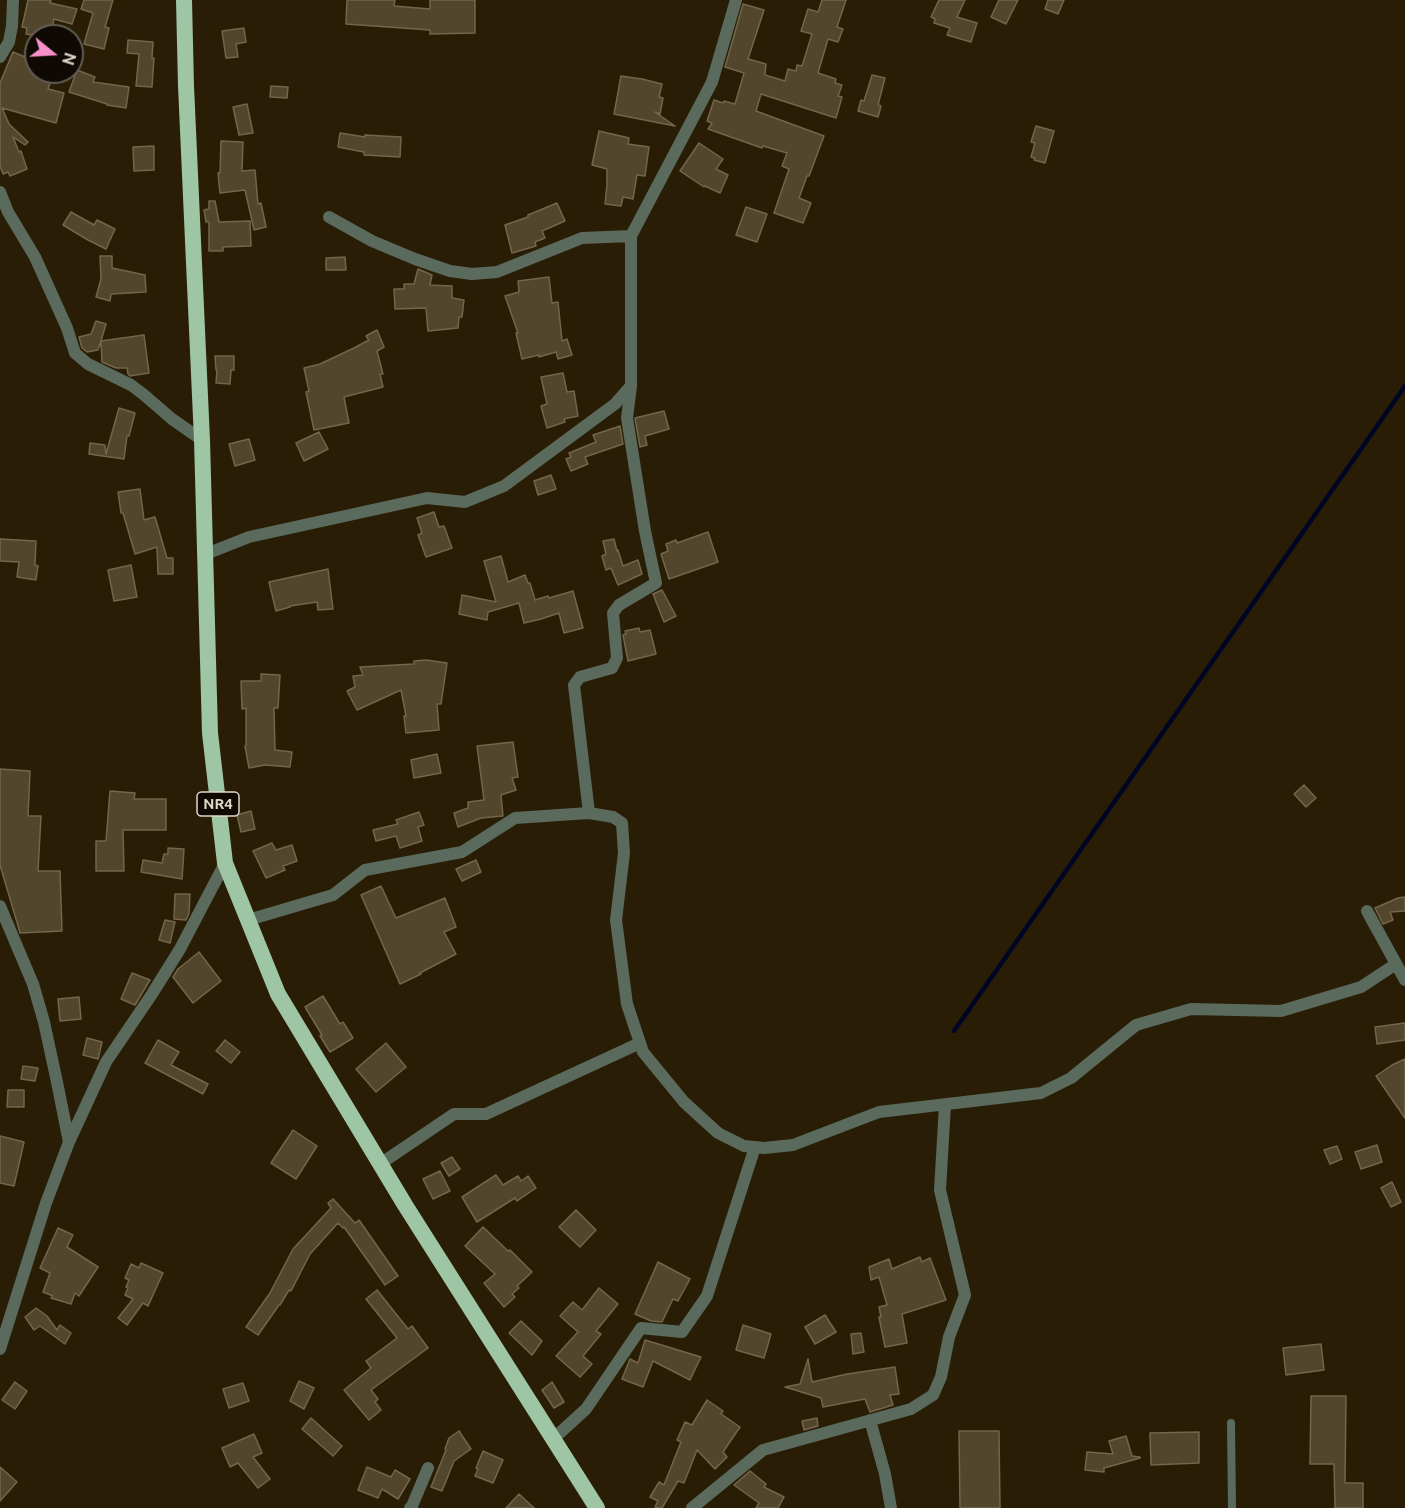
<!DOCTYPE html>
<html>
<head>
<meta charset="utf-8">
<style>
  body { margin:0 }
  #map { position:relative; width:1405px; height:1508px; overflow:hidden; background:#291e05; font-family:Ubuntu,sans-serif }
  canvas { display:block }
  .north { position:absolute; left:24px; top:24px; width:60px; height:60px; box-sizing:border-box; background:#0e0902; border:2px solid #625c52; border-radius:50%; rotate:108deg; font-size:16px; font-weight:700; line-height:24px; text-align:center; color:#e0d9ca }
  .north::after { content:''; display:block; margin:auto; width:21px; height:27px; background:#f890cc; clip-path:polygon(50% 0,100% 100%,50% 72%,0 100%) }
</style>
</head>
<body>
<div id="map">
<canvas width="1405" height="1508"></canvas>
<div class="north">N</div>
</div>
<script>
const c = document.querySelector('canvas').getContext('2d');
c.lineJoin = 'round';
const toPath = rows => new Path2D(rows.map(r => 'M' + r).join(''));
function strokePath(path, color, width, dash) { c.strokeStyle = color; c.lineWidth = width; c.lineCap = dash ? 'butt' : 'round'; c.setLineDash(dash || []); c.stroke(path); }
function fillPath(path, color) { c.fillStyle = color; c.fill(path, 'evenodd'); }
function write(font, color, halo, rows, align = 'center') {
  c.font = font + ' Ubuntu,sans-serif'; c.lineWidth = 4.5; c.setLineDash([]); c.textBaseline = 'middle'; c.strokeStyle = halo; c.fillStyle = color; for (const [text, x, y, turn = 0] of rows) {
    c.save(); c.translate(x, y); c.rotate((+turn || 0) * Math.PI / 180); c.textAlign = isNaN(turn) ? turn : align; if (halo) c.strokeText(text, 0, 0); c.fillText(text, 0, 0); c.restore();
  }
}
const stream = toPath([
  [954,1031,1405,386]
]);
const building = toPath([
  [28,0,51,0,50,3,77,9,72,24,54,19,51,35,47,34,47,36,36,36,36,72,54,72,48,89,64,93,56,123,2,108,9,124,28,142,25,145,13,137,19,152,21,151,27,169,10,176,8,172,3,174,0,166,0,83,13,52,25,57,32,35,26,34,27,28,22,27,28,0],
  [84,0,113,0,105,27,109,28,104,49,84,44,93,13,81,9,84,0],
  [347,0,395,0,394,6,430,9,430,0,475,0,475,33,430,34,430,30,346,24,347,0],
  [822,0,846,0,837,27,843,29,838,42,828,39,818,73,836,79,835,83,842,85,838,96,842,97,836,118,761,94,756,111,824,136,809,176,807,176,799,198,811,203,803,223,774,213,789,169,782,166,787,153,763,146,762,148,708,129,712,123,707,121,714,100,723,103,724,101,735,104,744,73,725,67,743,4,764,10,748,59,766,64,765,75,785,81,788,69,796,71,797,65,802,66,812,34,801,31,808,9,818,12,822,0],
  [939,0,965,0,957,17,977,23,971,42,947,35,950,28,934,23,935,19,931,17,939,0],
  [999,0,1018,0,1006,24,991,17,999,0],
  [1048,0,1064,0,1058,14,1045,9,1048,0],
  [244,28,246,42,236,44,238,57,226,58,222,31,244,28],
  [128,40,153,42,152,58,154,58,152,87,136,86,139,54,127,53,128,40],
  [77,70,95,77,93,82,129,87,126,108,107,105,107,104,69,92,77,70],
  [872,75,885,78,878,105,881,106,878,117,858,111,861,100,864,101,872,75],
  [621,76,642,79,662,84,659,97,663,98,660,114,655,112,675,126,614,114,621,76],
  [271,86,288,87,287,98,270,97,271,86],
  [247,104,253,133,239,135,233,107,247,104],
  [1036,126,1054,131,1045,163,1034,160,1035,158,1031,157,1035,143,1031,142,1036,126],
  [599,131,629,138,628,144,649,147,645,176,637,175,633,199,623,197,621,206,605,204,607,185,607,169,592,165,599,131],
  [340,133,365,137,365,135,401,137,400,157,364,155,364,152,338,147,340,133],
  [221,141,243,142,242,171,255,170,258,204,261,203,266,227,254,230,245,190,220,193,218,173,220,173,221,141],
  [699,143,723,159,716,169,728,175,720,193,705,186,704,187,680,171,699,143],
  [154,146,154,170,134,171,133,147,154,146],
  [209,201,215,201,219,222,250,221,251,246,223,247,223,251,209,251,209,222,206,222,204,210,209,209,209,201],
  [557,203,565,221,542,231,545,238,535,242,536,246,512,253,505,225,528,217,528,215,557,203],
  [746,207,767,214,757,242,736,235,746,207],
  [71,212,94,225,97,220,115,229,106,249,88,240,63,225,71,212],
  [100,256,112,256,112,268,145,275,146,292,111,294,110,301,96,297,101,279,100,256],
  [345,257,346,270,326,270,326,258,345,257],
  [418,269,432,275,430,285,452,286,452,298,464,300,462,317,459,317,458,328,428,331,426,308,395,309,394,289,404,289,404,284,414,284,418,269],
  [549,277,552,303,558,302,562,341,567,339,572,355,558,359,556,352,539,357,539,355,522,359,516,333,518,333,505,296,519,292,518,281,549,277],
  [96,321,106,324,101,341,144,335,149,373,130,376,128,374,127,368,116,368,102,362,101,341,98,350,87,352,82,348,79,337,91,334,96,321],
  [377,330,384,347,377,351,383,374,380,374,383,387,344,397,349,423,314,430,306,392,309,391,304,368,320,364,354,348,369,340,366,336,377,330],
  [215,356,234,356,234,370,231,370,230,384,216,383,217,370,216,370,215,356],
  [563,373,567,392,574,391,578,416,564,419,565,422,547,428,541,406,547,404,541,377,563,373],
  [119,408,135,413,129,436,127,436,124,459,89,454,90,443,105,445,106,454,119,408],
  [664,411,669,429,645,436,647,445,640,447,635,418,664,411],
  [620,426,623,444,585,457,588,464,571,471,566,459,571,457,569,453,596,442,593,435,620,426],
  [319,432,328,449,304,461,296,443,319,432],
  [249,439,255,460,235,466,229,444,249,439],
  [551,475,556,489,538,495,534,481,551,475],
  [140,489,144,520,155,517,167,558,173,558,173,574,158,574,157,547,135,554,123,513,121,513,118,492,140,489],
  [434,512,439,527,444,526,452,548,426,557,418,535,422,533,417,518,434,512],
  [708,532,718,562,669,579,661,554,668,551,666,544,676,540,677,543,708,532],
  [0,539,36,541,35,565,38,566,36,580,17,577,19,562,0,561,0,539],
  [614,539,617,551,618,550,623,566,638,560,642,574,618,585,611,568,606,570,602,556,606,554,603,541,614,539],
  [501,556,508,582,525,575,528,583,530,583,535,600,548,596,549,598,573,591,583,628,564,633,559,613,541,619,524,623,519,603,488,612,487,620,459,614,462,595,496,602,484,561,501,556],
  [131,565,137,597,114,601,108,570,131,565],
  [328,569,333,609,318,610,317,602,290,606,290,607,276,611,269,582,328,569],
  [662,590,676,616,664,622,653,594,662,590],
  [639,628,640,632,650,630,656,654,628,661,623,635,626,634,625,631,639,628],
  [426,660,447,663,441,704,437,704,439,730,406,733,404,716,406,716,401,690,357,710,347,691,355,687,353,676,363,675,360,667,414,664,414,661,426,660],
  [261,674,280,675,278,708,274,708,275,750,292,752,290,767,265,765,249,768,245,746,246,745,246,708,242,709,241,681,261,681,261,674],
  [513,742,518,777,512,778,516,790,501,795,503,816,481,818,458,827,454,813,468,808,468,802,484,800,477,746,513,742],
  [437,754,441,773,414,778,411,760,437,754],
  [0,769,30,771,28,816,41,816,38,871,60,871,62,931,20,933,19,929,0,865,0,769],
  [1304,785,1316,798,1306,807,1294,794,1304,785],
  [110,791,135,793,134,799,166,799,166,830,123,830,124,871,96,871,96,841,106,841,110,791],
  [251,811,255,829,241,832,237,815,251,811],
  [419,812,424,825,418,827,422,841,400,848,396,836,376,841,373,830,398,824,396,820,419,812],
  [272,843,276,850,292,845,297,861,283,866,285,870,266,878,253,851,272,843],
  [168,848,184,849,182,879,141,872,143,860,162,863,164,854,168,854,168,848],
  [476,860,481,872,462,881,456,869,476,860],
  [381,886,396,918,445,898,456,927,444,932,456,954,420,973,421,974,400,984,361,895,381,886],
  [175,894,190,894,189,913,186,920,174,919,175,894],
  [1405,897,1405,911,1390,912,1393,920,1383,924,1375,908,1398,898,1405,897],
  [165,920,175,922,170,943,159,940,165,920],
  [199,952,221,981,193,1003,173,977,178,969,199,952],
  [132,973,150,980,135,1005,121,999,132,973],
  [323,996,340,1024,343,1022,353,1038,330,1052,320,1036,322,1035,305,1007,323,996],
  [79,997,81,1019,60,1021,58,999,79,997],
  [1405,1023,1405,1040,1377,1044,1375,1027,1405,1023],
  [87,1038,102,1042,98,1059,83,1055,87,1038],
  [158,1040,179,1052,171,1065,208,1084,203,1094,145,1063,158,1040],
  [225,1040,240,1052,231,1063,216,1051,225,1040],
  [386,1043,406,1067,376,1092,356,1069,386,1043],
  [1405,1059,1405,1118,1376,1076,1392,1065,1405,1059],
  [23,1066,38,1068,35,1081,21,1079,23,1066],
  [8,1090,24,1090,24,1107,7,1107,8,1090],
  [293,1130,317,1146,296,1179,271,1163,293,1130],
  [0,1136,24,1142,14,1186,0,1183,0,1136],
  [1377,1145,1382,1162,1361,1169,1355,1152,1377,1145],
  [1337,1146,1342,1159,1330,1164,1324,1150,1337,1146],
  [452,1157,460,1169,449,1176,441,1163,452,1157],
  [440,1171,450,1191,433,1199,423,1179,440,1171],
  [496,1175,503,1185,518,1176,521,1181,528,1176,536,1188,517,1201,515,1198,477,1222,462,1197,496,1175],
  [1392,1182,1401,1202,1391,1207,1381,1188,1392,1182],
  [333,1199,355,1223,359,1220,398,1276,385,1285,344,1227,343,1228,338,1223,310,1254,291,1291,289,1290,280,1305,279,1305,258,1335,246,1327,270,1293,293,1249,331,1208,328,1203,333,1199],
  [576,1210,596,1230,580,1247,559,1227,576,1210],
  [483,1227,508,1251,510,1250,532,1272,517,1286,519,1288,512,1294,515,1297,504,1307,484,1283,495,1274,465,1246,483,1227],
  [58,1228,73,1235,67,1247,98,1267,79,1296,75,1293,71,1304,51,1298,53,1296,43,1292,50,1273,40,1268,58,1228],
  [920,1257,922,1262,930,1258,946,1300,902,1314,907,1343,885,1347,879,1317,881,1317,879,1307,887,1305,879,1277,871,1280,869,1267,889,1259,892,1269,920,1257],
  [658,1262,690,1279,678,1301,673,1299,662,1322,651,1321,635,1314,658,1262],
  [141,1263,163,1273,148,1306,143,1303,127,1325,118,1318,133,1299,125,1295,128,1288,126,1287,129,1280,125,1278,131,1264,139,1268,141,1263],
  [599,1288,618,1304,596,1331,601,1334,583,1356,592,1364,580,1377,556,1356,578,1332,560,1316,573,1302,582,1310,599,1288],
  [377,1290,408,1329,412,1326,428,1348,371,1390,378,1399,375,1402,381,1410,369,1420,344,1390,371,1368,366,1361,397,1338,366,1299,377,1290],
  [36,1308,47,1316,57,1330,60,1325,71,1333,65,1344,40,1326,34,1330,25,1317,36,1308],
  [825,1315,836,1332,815,1344,805,1327,825,1315],
  [521,1321,542,1341,532,1355,509,1333,521,1321],
  [743,1325,771,1334,764,1358,736,1350,743,1325],
  [861,1333,864,1352,853,1354,851,1334,861,1333],
  [645,1340,701,1357,690,1380,653,1361,643,1387,622,1379,630,1359,638,1363,645,1340],
  [1321,1344,1324,1370,1286,1375,1283,1348,1321,1344],
  [808,1359,812,1382,847,1374,895,1367,899,1394,890,1395,893,1405,870,1412,865,1399,823,1407,821,1398,785,1387,800,1384,808,1359],
  [299,1381,314,1388,304,1409,290,1401,299,1381],
  [15,1382,27,1391,15,1409,2,1400,15,1382],
  [552,1382,564,1402,554,1408,542,1390,552,1382],
  [243,1383,249,1401,229,1408,223,1389,243,1383],
  [1311,1396,1346,1396,1345,1483,1363,1483,1363,1508,1335,1508,1334,1464,1310,1464,1311,1396],
  [707,1400,723,1411,721,1414,740,1427,723,1452,727,1457,715,1469,697,1450,684,1483,678,1481,662,1508,658,1508,655,1507,658,1501,650,1497,659,1482,664,1485,681,1442,677,1440,685,1422,692,1425,707,1400],
  [311,1418,342,1446,333,1456,302,1429,311,1418],
  [817,1418,818,1426,804,1430,802,1421,817,1418],
  [459,1431,471,1449,454,1461,442,1491,431,1487,446,1450,445,1449,449,1438,459,1431],
  [959,1431,999,1431,1000,1508,960,1508,959,1431],
  [1199,1432,1199,1463,1151,1465,1150,1433,1199,1432],
  [254,1434,262,1453,253,1457,270,1479,258,1488,238,1463,230,1467,222,1448,254,1434],
  [1126,1436,1132,1456,1140,1457,1140,1458,1104,1468,1104,1472,1085,1470,1087,1452,1113,1454,1109,1441,1126,1436],
  [483,1451,503,1460,493,1483,475,1476,478,1469,476,1468,483,1451],
  [0,1467,17,1482,0,1501,0,1467],
  [367,1467,391,1477,395,1470,410,1479,398,1499,382,1489,378,1498,358,1490,367,1467],
  [750,1471,766,1484,764,1487,784,1497,778,1508,756,1508,759,1503,734,1485,750,1471],
  [519,1494,534,1508,506,1508,519,1494]
]);
const service = toPath([
  [1231,1423,1232,1508]
]);
const minor = toPath([
  [0,57,9,42,12,26,13,0],
  [0,192,8,212,35,257,67,328,75,353,88,364,131,385,143,394,172,419,202,440],
  [329,217,372,241,415,259,450,271,472,274,497,272,582,238,631,236],
  [206,554,249,537,427,498,465,502,504,486,615,404,630,387],
  [589,813,574,685,580,677,612,668,617,658,613,613,619,605,656,583,645,531,627,418,631,386,631,236,712,82,736,0],
  [0,906,33,984,44,1022,57,1082,69,1142],
  [1367,911,1405,980],
  [248,920,333,895,365,870,462,852,515,818,589,813,613,817,622,823,624,853,616,920,627,1004,643,1052,684,1102,718,1133,744,1146,764,1148,793,1145,879,1112,1041,1093,1071,1078,1136,1025,1191,1009,1281,1011,1361,987,1396,964],
  [380,1164,454,1114,486,1114,640,1043],
  [0,1349,46,1203,69,1142,106,1062,152,994,180,949,225,863],
  [870,1420,885,1474,891,1508],
  [553,1439,586,1409,641,1328,682,1332,707,1296,755,1147],
  [410,1508,412,1506,428,1468],
  [692,1508,763,1450,911,1409,933,1395,941,1377,949,1337,965,1295,940,1190,945,1105]
]);
const trunk = toPath([
  [184,0,186,86,202,440,210,733,225,863,278,994,405,1205,597,1508]
]);
const shields = [
  [218,804,42]
];
const shieldNames = [
  ["NR4",218,804]
];
strokePath(stream, '#000524', 4.5);
fillPath(building, '#52462d');
strokePath(building, '#73664b', 1.5);
strokePath(service, '#5a6a5c', 8);
strokePath(minor, '#5a6a5c', 12);
strokePath(trunk, '#9ec5a4', 16);
for (const [x, y, w] of shields) { const box = new Path2D(); box.roundRect(x - w / 2, y - 12, w, 24, 4.5); c.fillStyle = '#0e0902'; c.fill(box); strokePath(box, '#e0d9ca', 1.5); }
write('bold 15px', '#e0d9ca', null, shieldNames);
</script>
</body>
</html>
